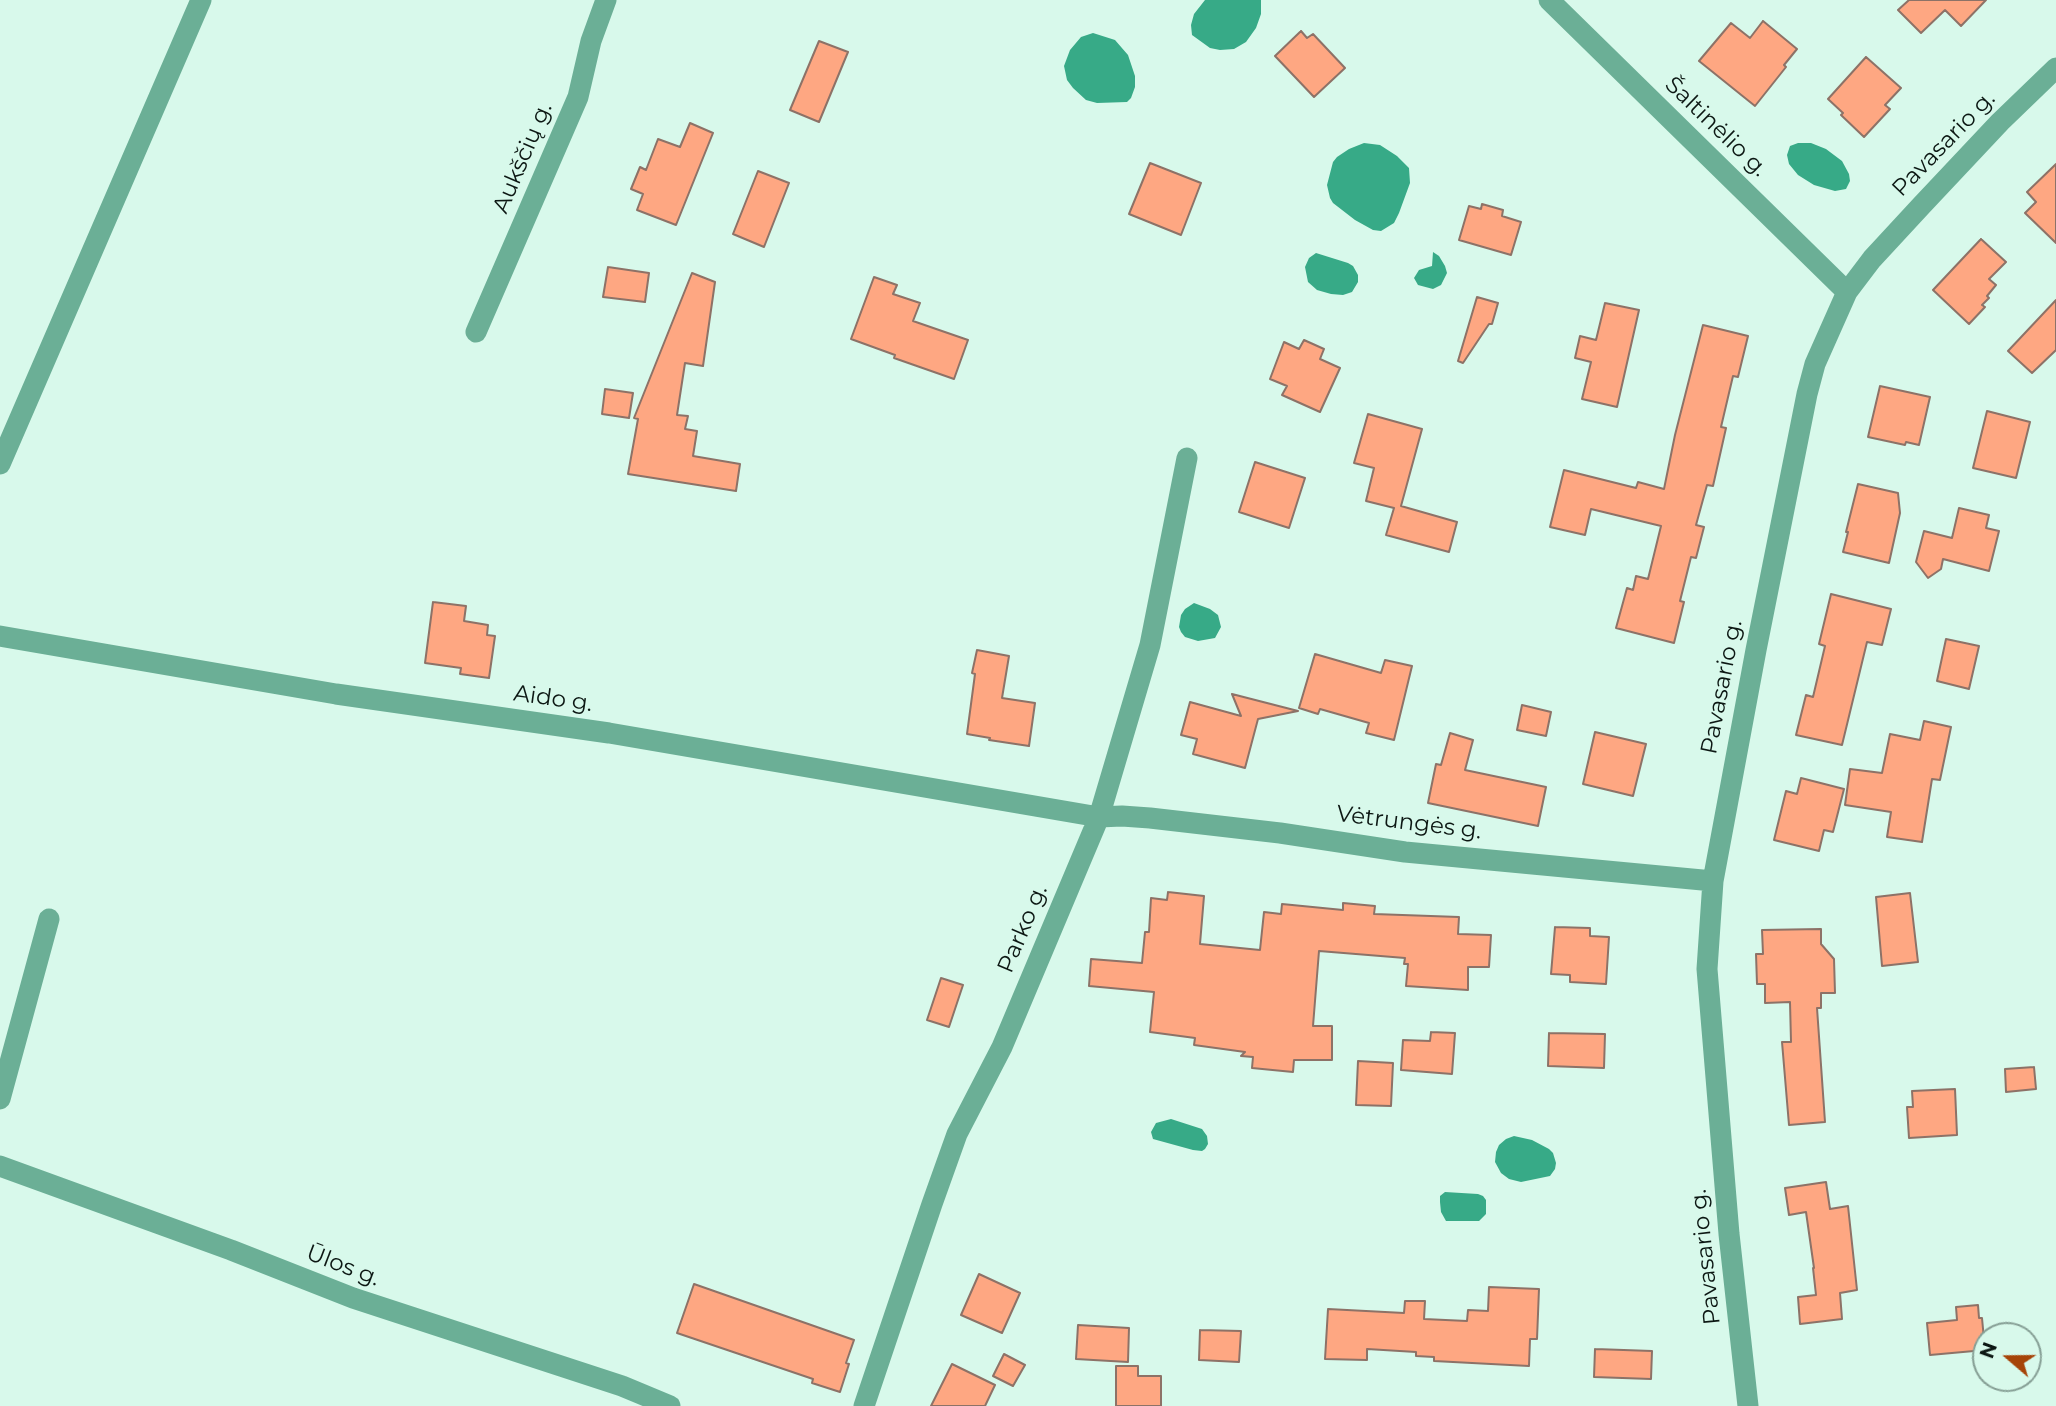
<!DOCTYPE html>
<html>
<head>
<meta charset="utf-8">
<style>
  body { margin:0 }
  #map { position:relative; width:2056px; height:1406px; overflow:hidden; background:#d8f9eb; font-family:Montserrat,sans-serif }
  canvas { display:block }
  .north { position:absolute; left:1972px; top:1322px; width:70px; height:70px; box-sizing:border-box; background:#d8f9eb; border:2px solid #869f95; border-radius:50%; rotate:290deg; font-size:19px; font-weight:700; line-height:28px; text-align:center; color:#0c1713 }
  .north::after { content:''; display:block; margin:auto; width:24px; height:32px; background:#a64408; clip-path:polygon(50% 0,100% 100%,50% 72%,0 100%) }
</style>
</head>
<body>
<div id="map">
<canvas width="2056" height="1406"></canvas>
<div class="north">N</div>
</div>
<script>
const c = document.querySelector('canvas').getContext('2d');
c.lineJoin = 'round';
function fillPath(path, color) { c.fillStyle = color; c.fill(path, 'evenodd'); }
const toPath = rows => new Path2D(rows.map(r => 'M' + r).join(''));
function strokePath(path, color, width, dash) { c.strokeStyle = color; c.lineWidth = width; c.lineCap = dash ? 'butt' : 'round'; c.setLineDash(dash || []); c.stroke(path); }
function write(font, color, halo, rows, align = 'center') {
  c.font = font + ' Montserrat,sans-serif'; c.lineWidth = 5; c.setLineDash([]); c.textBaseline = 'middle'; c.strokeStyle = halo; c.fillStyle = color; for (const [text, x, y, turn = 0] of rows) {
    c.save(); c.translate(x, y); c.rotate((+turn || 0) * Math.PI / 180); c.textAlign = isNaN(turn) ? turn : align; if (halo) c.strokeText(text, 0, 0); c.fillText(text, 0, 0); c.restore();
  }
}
const water = toPath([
  [1205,0,1261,0,1261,14,1256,28,1246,42,1234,49,1220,50,1210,48,1192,35,1191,25,1194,14],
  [1093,33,1115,40,1128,55,1135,76,1135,87,1131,98,1127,102,1097,103,1086,100,1073,88,1067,80,1064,66,1070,50,1081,37],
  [1364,143,1380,145,1397,156,1409,168,1410,183,1399,213,1394,223,1381,231,1373,230,1355,220,1333,203,1330,198,1327,185,1333,162,1337,157,1349,149],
  [1798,143,1811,143,1826,149,1842,161,1849,174,1850,181,1846,189,1835,191,1814,185,1798,175,1789,164,1787,155,1790,146],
  [1433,252,1439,256,1445,266,1447,273,1441,285,1433,289,1418,285,1414,278,1419,270,1432,266],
  [1316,253,1348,263,1353,266,1358,275,1358,282,1352,292,1343,295,1331,294,1317,290,1308,282,1305,267,1309,258],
  [1194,603,1210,609,1218,615,1221,627,1215,638,1198,641,1185,637,1181,632,1179,627,1181,615,1185,609],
  [1171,1119,1202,1129,1207,1136,1208,1144,1205,1149,1202,1151,1193,1150,1153,1139,1151,1132,1156,1123],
  [1514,1136,1532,1140,1549,1149,1553,1153,1556,1163,1555,1169,1550,1176,1521,1182,1509,1179,1501,1173,1495,1162,1496,1152,1499,1145,1506,1139],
  [1445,1192,1478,1194,1483,1196,1486,1200,1486,1214,1479,1221,1446,1221,1441,1212,1440,1202,1440,1196]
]);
const building = toPath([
  [1909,0,1986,0,1961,26,1945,10,1921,33,1898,10,1909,0],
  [1763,21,1797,49,1784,65,1786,67,1755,106,1699,61,1731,23,1750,38,1763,21],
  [1301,31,1307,38,1313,34,1345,68,1314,97,1275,56,1301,31],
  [819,41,848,52,819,122,790,110,819,41],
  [1866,57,1901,88,1885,105,1890,109,1864,137,1841,115,1843,113,1828,99,1866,57],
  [690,123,713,133,676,225,637,210,643,194,631,189,640,167,646,170,658,139,680,147,690,123],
  [1150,163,1201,183,1181,235,1129,214,1150,163],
  [2056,164,2056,243,2025,213,2036,202,2027,192,2056,164],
  [758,171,789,183,764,247,733,234,758,171],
  [1482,204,1503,210,1502,216,1521,222,1511,255,1459,240,1469,206,1481,209,1482,204],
  [1981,239,2006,262,1989,279,1996,285,1987,296,1989,298,1982,305,1985,307,1969,324,1933,290,1981,239],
  [608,267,649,273,645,302,603,297,608,267],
  [692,273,715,282,703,366,685,363,677,415,688,416,685,429,697,431,693,456,740,464,736,491,628,474,638,419,634,418,692,273],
  [874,277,897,285,893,294,920,303,913,321,968,340,954,379,894,358,895,355,851,339,874,277],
  [1477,297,1498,303,1492,324,1489,324,1463,363,1458,361,1477,297],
  [2056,300,2056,350,2032,373,2008,351,2056,300],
  [1605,303,1639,310,1617,407,1582,399,1591,362,1575,358,1580,336,1596,340,1605,303],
  [1703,325,1748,336,1738,377,1733,376,1721,427,1726,428,1713,486,1707,485,1696,525,1704,527,1696,558,1691,557,1680,601,1684,602,1674,643,1616,628,1627,588,1633,590,1636,576,1648,579,1661,526,1591,509,1585,535,1550,527,1564,470,1636,488,1638,482,1664,489,1675,435,1703,325],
  [1304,340,1324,349,1320,359,1340,368,1320,412,1282,395,1287,386,1270,379,1284,342,1299,349,1304,340],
  [1880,386,1930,397,1919,445,1906,442,1905,445,1868,437,1880,386],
  [605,389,633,393,629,418,602,414,605,389],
  [1987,411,2030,422,2016,478,1973,468,1987,411],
  [1368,414,1422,429,1401,506,1457,522,1449,552,1386,535,1394,508,1366,501,1374,468,1354,463,1368,414],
  [1255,462,1305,478,1289,528,1239,512,1255,462],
  [1858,484,1898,493,1900,513,1889,563,1843,552,1848,532,1846,532,1858,484],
  [1959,508,1989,515,1986,528,1999,531,1989,571,1943,559,1941,569,1928,578,1916,562,1924,531,1952,538,1959,508],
  [1831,594,1891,609,1882,645,1867,642,1842,745,1796,735,1806,695,1813,697,1825,646,1819,644,1831,594],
  [433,602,466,606,464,621,488,625,487,635,495,636,489,678,460,674,461,668,425,663,433,602],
  [1946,639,1979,646,1969,689,1937,681,1946,639],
  [977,650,1009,656,1002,698,1035,703,1029,746,989,740,990,738,967,734,975,674,972,673,977,650],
  [1315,654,1381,673,1385,660,1412,666,1394,740,1366,733,1369,723,1320,709,1318,714,1299,708,1315,654],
  [1232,694,1298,711,1258,719,1245,768,1193,754,1197,739,1181,735,1190,702,1241,716,1232,694],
  [1522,705,1551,712,1546,736,1517,730,1522,705],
  [1924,721,1951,727,1940,780,1932,779,1922,842,1887,837,1891,812,1845,805,1850,769,1882,773,1890,734,1920,740,1924,721],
  [1595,732,1646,744,1633,796,1583,784,1595,732],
  [1450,733,1473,740,1465,770,1546,787,1538,826,1428,803,1436,764,1441,765,1450,733],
  [1801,778,1844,789,1833,832,1824,830,1819,851,1774,840,1786,791,1797,794,1801,778],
  [1168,892,1204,896,1200,944,1260,950,1264,912,1281,914,1282,904,1343,910,1343,903,1375,906,1374,914,1459,917,1458,934,1491,935,1489,967,1468,967,1468,990,1406,986,1408,964,1404,964,1405,958,1319,951,1313,1026,1332,1026,1332,1060,1294,1060,1293,1072,1252,1068,1253,1057,1241,1056,1245,1052,1194,1045,1195,1038,1150,1032,1154,992,1089,986,1091,959,1142,963,1145,932,1149,932,1151,898,1167,900,1168,892],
  [1910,893,1918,962,1882,966,1876,897,1910,893],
  [1555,927,1590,928,1590,936,1609,937,1606,984,1570,982,1570,975,1551,974,1555,927],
  [1821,929,1821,944,1834,959,1835,993,1821,993,1821,1008,1817,1008,1825,1122,1789,1125,1782,1042,1791,1042,1790,1002,1765,1003,1765,984,1757,984,1756,954,1763,954,1762,930,1821,929],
  [941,978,963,985,949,1027,927,1020,941,978],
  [1431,1032,1455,1033,1452,1074,1401,1070,1403,1040,1430,1041,1431,1032],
  [1549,1033,1605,1034,1604,1068,1548,1066,1549,1033],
  [1358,1061,1393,1063,1391,1106,1356,1105,1358,1061],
  [2034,1067,2036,1089,2006,1092,2005,1069,2034,1067],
  [1955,1089,1957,1135,1909,1138,1907,1107,1913,1107,1912,1091,1955,1089],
  [1826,1182,1830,1209,1848,1206,1857,1290,1840,1293,1842,1319,1800,1324,1798,1297,1816,1295,1813,1268,1814,1268,1806,1212,1789,1215,1785,1188,1826,1182],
  [979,1274,1020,1293,1002,1333,961,1315,979,1274],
  [694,1284,854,1340,846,1363,849,1364,840,1392,812,1383,813,1379,677,1333,694,1284],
  [1489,1287,1539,1289,1537,1339,1530,1339,1529,1366,1434,1361,1434,1357,1416,1356,1416,1352,1367,1349,1367,1360,1325,1359,1328,1309,1404,1313,1405,1301,1425,1301,1424,1319,1467,1321,1468,1310,1488,1311,1489,1287],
  [1978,1305,1979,1318,1982,1318,1985,1350,1930,1355,1927,1323,1957,1320,1956,1307,1978,1305],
  [1078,1325,1129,1328,1128,1362,1076,1359,1078,1325],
  [1200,1330,1241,1331,1239,1362,1199,1360,1200,1330],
  [1595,1349,1652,1351,1651,1379,1594,1377,1595,1349],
  [1004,1354,1025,1365,1013,1386,993,1376,1004,1354],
  [952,1364,995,1385,985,1406,931,1406,952,1364],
  [1116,1366,1138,1366,1138,1376,1161,1376,1161,1406,1116,1406,1116,1366]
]);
const minor = toPath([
  [1549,0,1847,292],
  [476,332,578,97,591,41,606,0],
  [0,464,201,0],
  [0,636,336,694,609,733,1099,817,1122,816,1150,818,1280,833,1405,852,1713,881],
  [0,1099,49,919],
  [0,1166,231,1250,353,1298,622,1386,670,1406],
  [864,1406,932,1204,957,1134,1002,1047,1099,817,1150,645,1187,458],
  [1748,1406,1729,1234,1707,969,1713,881,1756,650,1807,394,1815,364,1847,292,1872,259,1921,206,2000,122,2056,68]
]);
const streetNames = [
  ["Šaltinėlio g.",1716,127,44],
  ["Pavasario g.",1944,144,-46],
  ["Aukščių g.",523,158,-67],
  ["Pavasario g.",1722,687,-79],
  ["Aido g.",553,699,8],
  ["Vėtrungės g.",1409,823,7],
  ["Parko g.",1023,929,-67],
  ["Pavasario g.",1706,1257,-96],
  ["Ūlos g.",343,1266,21]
];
fillPath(water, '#37aa87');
fillPath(building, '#fea782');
strokePath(building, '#8d7267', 2);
strokePath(minor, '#6baf96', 21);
write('23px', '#0c1713', '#d8f9eb', streetNames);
</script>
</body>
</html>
